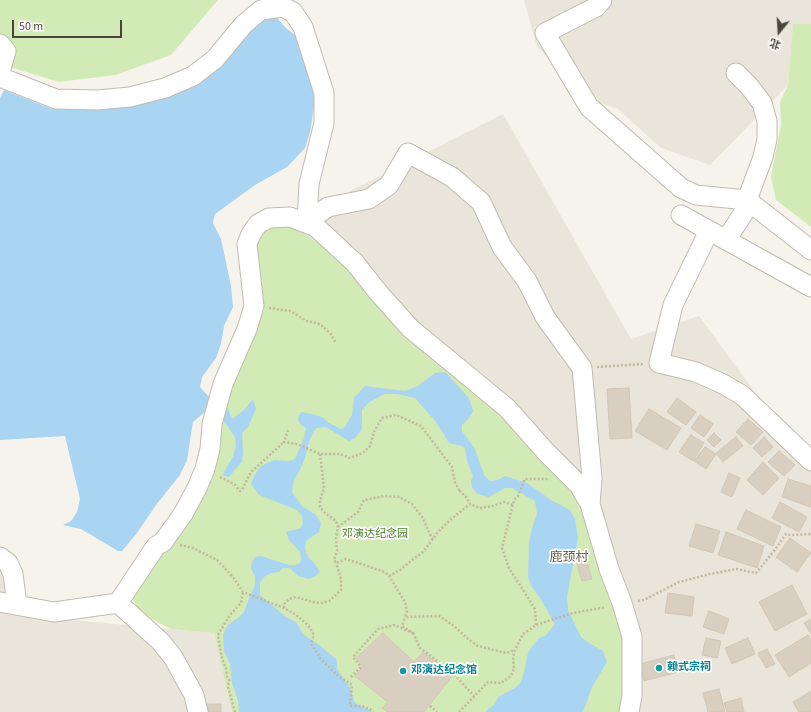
<!DOCTYPE html>
<html>
<head>
<meta charset="utf-8">
<style>
  body { margin:0 }
  #map { position:relative; width:811px; height:712px; overflow:hidden; background:#f6f3ec; font-family:"Source Sans 3","Noto Sans SC",sans-serif }
  canvas { display:block }
  .north { position:absolute; left:759px; top:12px; width:40px; height:40px; -webkit-text-stroke:3px #fff; paint-order:stroke; rotate:198deg; font-size:11px; font-weight:700; line-height:16px; text-align:center; color:#4b4439 }
  .north::after { content:''; display:block; margin:auto; width:14px; height:18px; background:#4b4439; clip-path:polygon(50% 0,100% 100%,50% 72%,0 100%) }
  .scale { position:absolute; left:12px; top:20px; width:110px; height:18px; box-sizing:border-box; border:2px solid #4b4439; border-top:0; padding-left:5px; font-size:12px; line-height:14px; white-space:nowrap; color:#4b4439; -webkit-text-stroke:3px #fff; paint-order:stroke }
</style>
</head>
<body>
<div id="map">
<canvas width="811" height="712"></canvas>
<div class="north">北</div>
<div class="scale">50 m</div>
</div>
<script>
const c = document.querySelector('canvas').getContext('2d');
c.lineJoin = 'round';
function fillPath(path, color) { c.fillStyle = color; c.fill(path, 'evenodd'); }
const toPath = rows => new Path2D(rows.map(r => 'M' + r).join(''));
function strokePath(path, color, width, dash) { c.strokeStyle = color; c.lineWidth = width; c.lineCap = dash ? 'butt' : 'round'; c.setLineDash(dash || []); c.stroke(path); }
function write(font, color, halo, rows, align = 'center') {
  c.font = font + ' "Source Sans 3","Noto Sans SC",sans-serif'; c.lineWidth = 3.5; c.setLineDash([]); c.textBaseline = 'middle'; c.strokeStyle = halo; c.fillStyle = color; for (const [text, x, y, turn = 0] of rows) {
    c.save(); c.translate(x, y); c.rotate((+turn || 0) * Math.PI / 180); c.textAlign = isNaN(turn) ? turn : align; if (halo) c.strokeText(text, 0, 0); c.fillText(text, 0, 0); c.restore();
  }
}
const residential = toPath([
  [524,0,811,0,811,24,793,24,788,85,710,165,661,148,618,109,589,99,537,47],
  [503,114,631,339,699,316,811,468,811,712,631,712,296,229,317,208],
  [0,549,15,557,16,615,214,633,232,712,0,712]
]);
const green = toPath([
  [0,0,218,0,171,55,115,75,59,82,0,64],
  [793,24,811,24,811,227,776,200,771,177,781,125,780,102,788,85],
  [277,223,295,228,343,259,494,404,580,493,622,603,631,712,232,712,214,633,171,629,140,613,132,597,193,504,239,357,253,242,263,229]
]);
const water = toPath([
  [277,18,286,28,300,39,315,99,310,133,305,148,287,167,255,185,215,214,213,223,221,239,231,286,233,307,224,326,221,344,216,358,202,377,200,387,210,398,225,401,232,419,243,411,253,399,256,409,248,427,242,433,243,453,242,461,229,477,222,475,233,457,236,446,235,437,221,417,205,412,193,422,187,460,180,475,156,505,137,533,122,551,118,551,81,529,63,525,71,521,77,512,80,499,65,436,0,440,0,98,4,90,52,109,95,110,131,104,186,87,259,20],
  [441,372,446,373,469,398,473,411,469,418,462,425,462,431,475,449,484,475,490,481,498,480,505,476,527,483,551,500,570,510,575,519,578,538,567,597,568,610,581,637,589,643,603,651,607,662,592,687,583,712,485,712,495,704,498,697,515,688,521,682,524,672,528,653,531,648,539,638,546,635,555,624,540,598,531,586,528,576,529,543,532,528,537,514,535,501,512,488,505,488,489,497,478,494,472,488,471,481,473,476,467,461,465,448,462,446,449,443,436,422,415,398,397,394,384,394,368,403,362,410,362,428,360,432,357,435,355,438,349,441,326,427,316,428,309,441,305,458,299,472,294,479,292,492,302,506,315,514,321,523,319,532,306,541,305,547,306,553,310,559,314,563,320,572,316,576,309,579,298,576,290,568,283,568,279,572,272,573,265,576,260,582,260,595,286,617,296,622,304,635,319,645,336,659,337,664,337,669,350,688,355,703,373,712,239,712,238,700,232,683,230,664,224,651,223,634,228,625,239,617,244,612,247,604,255,585,255,577,251,568,252,562,255,557,261,556,289,565,295,565,300,563,301,558,300,552,289,540,286,532,301,528,303,523,302,516,297,510,259,495,251,484,254,476,261,466,267,463,274,460,289,461,295,459,304,438,306,428,299,423,298,418,301,412,312,414,322,417,329,423,341,429,345,427,352,415,354,398,365,386,405,391,418,386,435,373]
]);
const building = toPath([
  [629,388,632,438,610,439,607,389,629,388],
  [677,398,696,412,686,425,667,412,677,398],
  [649,409,681,428,667,450,635,431,649,409],
  [700,415,713,424,704,437,691,428,700,415],
  [748,419,763,432,751,445,736,432,748,419],
  [714,433,721,440,714,447,707,440,714,433],
  [691,435,704,443,693,461,679,452,691,435],
  [736,437,743,446,723,462,716,453,736,437],
  [764,437,773,447,762,457,753,448,764,437],
  [705,447,716,454,706,469,694,461,705,447],
  [779,451,795,465,784,476,768,462,779,451],
  [763,462,779,478,763,495,747,480,763,462],
  [729,473,740,478,732,497,721,492,729,473],
  [788,479,811,486,811,507,782,497,788,479],
  [780,502,807,517,799,532,772,518,780,502],
  [746,510,781,527,773,546,737,529,746,510],
  [696,524,720,531,713,553,689,546,696,524],
  [726,532,764,546,757,568,718,555,726,532],
  [790,538,811,553,797,572,776,557,790,538],
  [586,558,592,579,582,581,576,561,586,558],
  [792,585,807,614,775,631,759,602,792,585],
  [668,593,694,597,692,616,665,613,668,593],
  [709,611,729,619,724,634,703,627,709,611],
  [811,619,811,634,804,623,811,619],
  [383,633,414,662,423,652,453,675,424,712,387,712,382,708,388,702,355,676,363,667,356,658,383,633],
  [808,635,811,641,811,663,789,677,775,655,808,635],
  [706,638,721,641,717,658,702,655,706,638],
  [748,638,755,654,732,664,725,648,748,638],
  [767,649,775,664,766,668,758,653,767,649],
  [674,655,678,672,644,681,640,664,674,655],
  [719,689,725,712,708,712,703,693,719,689],
  [811,691,811,712,799,712,793,702,811,691],
  [741,698,744,712,727,712,724,703,741,698],
  [203,704,221,704,221,712,203,712,203,704]
]);
const path = toPath([
  [269,308,290,311,307,321,320,324,331,334,336,343],
  [597,367,644,364],
  [288,430,284,442,297,444,320,454,340,454,350,458,363,453,370,446,374,432,382,418,396,415,421,426,452,467,455,482,460,492,460,491,466,497,470,504,480,508,493,506,504,502,513,505],
  [320,454,324,488,320,500,320,507,325,513,336,521,338,527,336,538,337,551,334,560,336,563,346,559,385,572,389,576,405,602,407,611,405,617,439,616,454,626,468,639,478,646,506,653,515,650],
  [220,477,234,484,240,491,242,490,251,472,284,442],
  [338,527,358,512,364,500,385,496,399,497,412,504,422,517,433,540],
  [180,545,193,548,217,560,233,577,243,592,284,608,296,615,308,625,313,633,313,638,311,644,321,659,336,674,352,685,350,706,362,706,370,709,373,712],
  [389,576,400,570,412,560,423,552,439,531,450,520,470,504],
  [638,601,644,600,679,582,710,574,737,569,756,573,774,551,786,534,792,535,811,534],
  [284,608,284,604,289,599,296,597,313,602,323,603,329,601,335,596,341,590,341,579,336,563],
  [536,625,535,609,509,568,502,548,514,500,518,496,525,479,549,479],
  [413,633,420,648,452,672,474,696],
  [351,677,361,667,353,657,378,629,394,625,413,633,402,626,405,617],
  [430,706,437,712],
  [235,712,228,687,229,680,227,677,226,668,222,659,218,635,230,615,241,603,243,592],
  [459,712,488,682,501,683,511,676,514,669,513,657,515,650,523,634,536,625,573,613,606,607]
]);
const minor = toPath([
  [602,0,596,7,545,33,589,107,681,188,696,195,747,200],
  [0,44,6,51,0,72],
  [736,73,749,86,762,103,767,121,767,139,763,157,747,200,811,250],
  [0,77,56,99,97,100,130,97,165,88,193,76,215,59,244,24,261,10,283,7,293,12,303,27,324,93,324,123,309,184,307,223],
  [681,215,811,287],
  [307,223,312,218,328,207,369,199,389,185,408,153,452,177,481,202,502,247,527,281,545,317,582,368,592,478,590,504],
  [709,231,673,305,659,363,696,372,723,384,742,395,811,461],
  [726,240,750,203],
  [0,557,8,563,13,574,17,605],
  [0,602,54,612,118,603,156,546,163,542,183,514,197,488,205,469,210,449,212,424,223,384,247,329,254,306,247,244,251,234,258,224,269,218,290,217,316,227,355,263,377,291,410,328,507,408,546,452,579,485,590,504,609,569,622,603,632,637,632,696,629,712],
  [118,603,161,642,173,657,194,695,198,712]
]);
const markers = [
  [659,668,4,"#0f9aa8"],
  [403,671,4,"#0f9aa8"]
];
const parkNames = [
  ["邓演达纪念园",375,535]
];
const cultureNames = [
  ["赖式宗祠",667,668],
  ["邓演达纪念馆",411,671]
];
const quarterNames = [
  ["鹿颈村",569,558]
];
fillPath(residential, '#eae5da');
fillPath(green, '#d2eab5');
fillPath(water, '#a9d4f2');
fillPath(building, '#d8cfc1');
strokePath(building, '#d3c7b4', 1);
strokePath(minor, '#c2bbae', 21);
strokePath(path, '#c4b79f', 2.5, [2, 2]);
strokePath(minor, '#fff', 19);
for (const [x, y, r, color] of markers) { const dot = new Path2D(); dot.arc(x, y, r, 0, 2 * Math.PI); c.fillStyle = color; c.fill(dot); strokePath(dot, '#fff', 1.5); }
write('11px', '#4a7f2a', '#fff', parkNames);
write('bold 11px', '#0d838f', '#fff', cultureNames, 'left');
write('13px', '#6e6250', '#fff', quarterNames);
</script>
</body>
</html>
